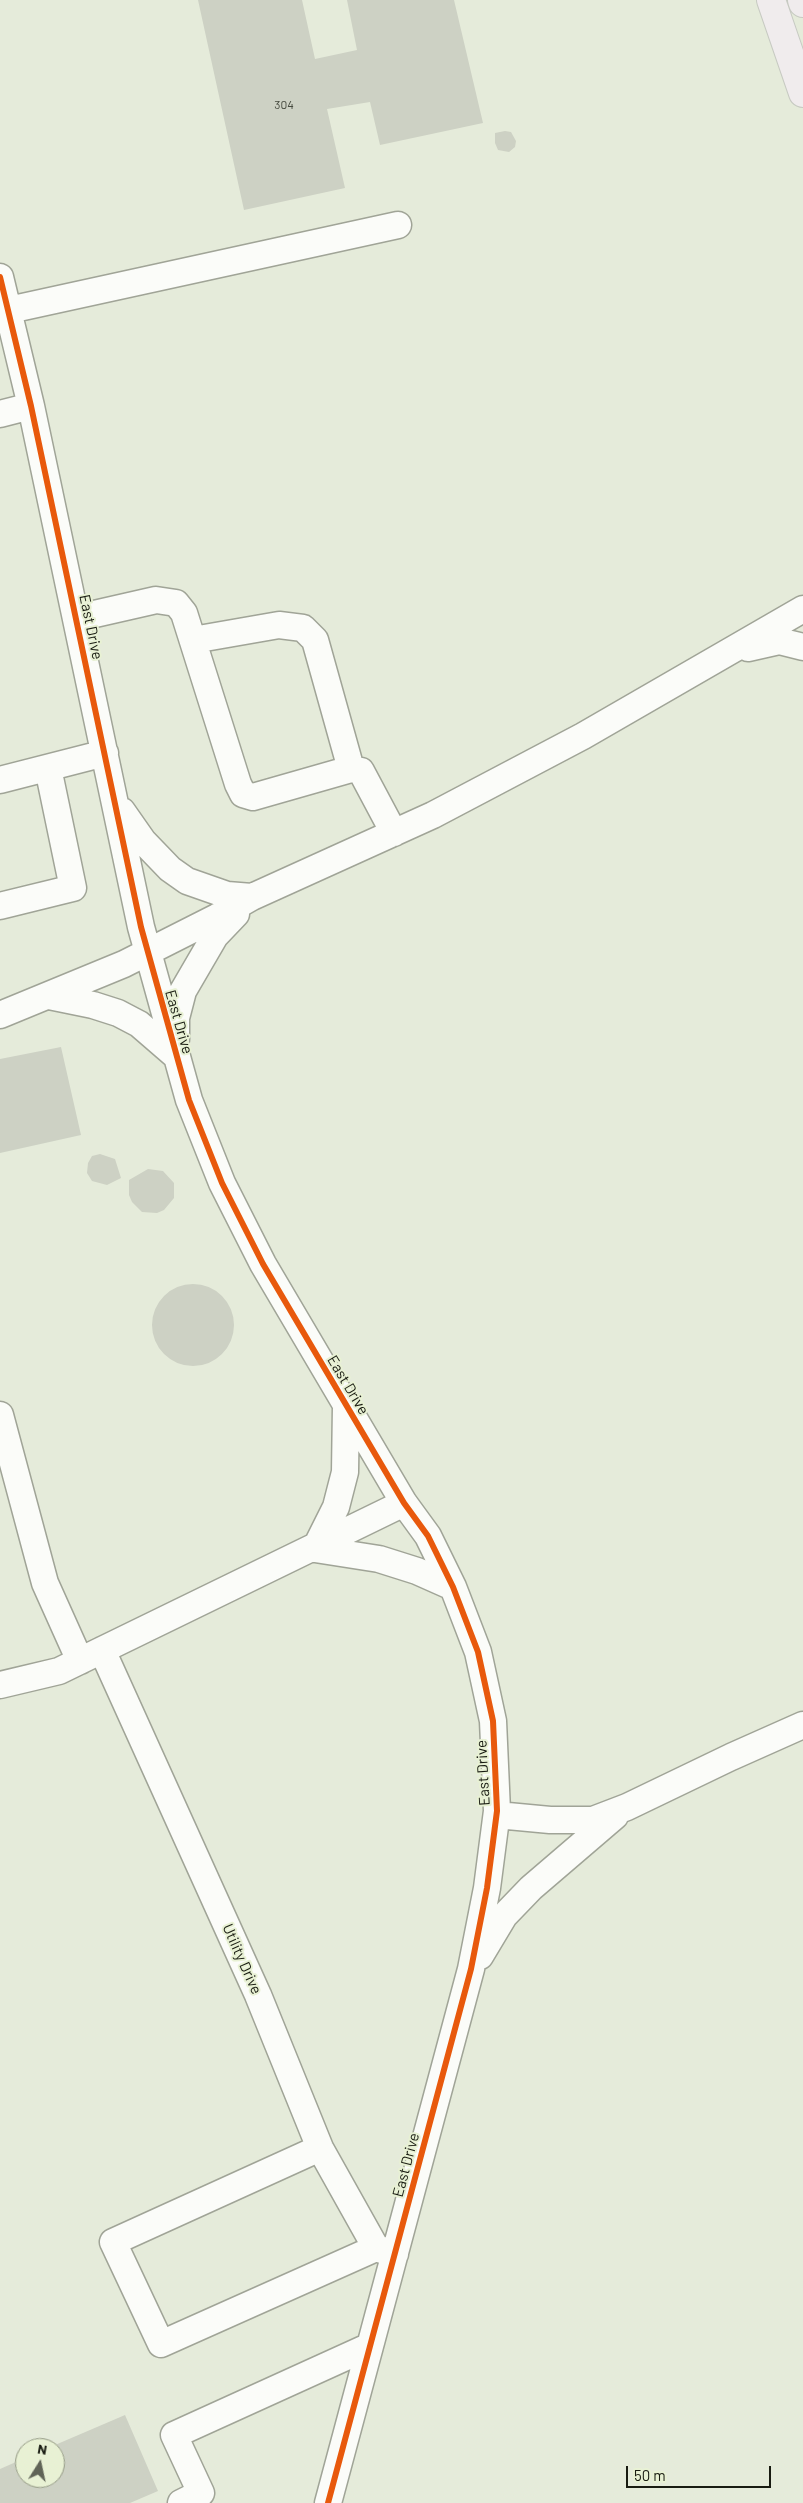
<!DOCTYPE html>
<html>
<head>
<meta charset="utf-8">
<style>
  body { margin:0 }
  #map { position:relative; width:803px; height:2503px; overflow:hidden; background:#e5ebda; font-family:Barlow,sans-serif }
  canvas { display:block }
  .north { position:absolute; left:15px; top:2438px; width:50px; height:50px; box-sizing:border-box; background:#e8f1d4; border:1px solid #959b86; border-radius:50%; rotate:10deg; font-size:14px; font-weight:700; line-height:20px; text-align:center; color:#181b11 }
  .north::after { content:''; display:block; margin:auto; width:18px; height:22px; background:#606457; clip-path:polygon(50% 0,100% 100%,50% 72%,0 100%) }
  .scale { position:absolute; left:626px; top:2466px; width:145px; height:22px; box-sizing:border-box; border:2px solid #181b11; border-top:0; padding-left:6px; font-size:15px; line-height:18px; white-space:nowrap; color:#181b11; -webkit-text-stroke:4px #e8f1d4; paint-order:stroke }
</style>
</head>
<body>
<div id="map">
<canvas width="803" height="2503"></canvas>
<div class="north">N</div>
<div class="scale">50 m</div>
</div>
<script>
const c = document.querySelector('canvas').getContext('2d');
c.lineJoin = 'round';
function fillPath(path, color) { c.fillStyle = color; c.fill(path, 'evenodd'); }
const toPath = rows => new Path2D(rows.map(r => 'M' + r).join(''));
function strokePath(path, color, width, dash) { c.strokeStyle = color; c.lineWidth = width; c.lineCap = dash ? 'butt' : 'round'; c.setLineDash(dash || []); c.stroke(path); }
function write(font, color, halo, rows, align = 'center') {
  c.font = font + ' Barlow,sans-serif'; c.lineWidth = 4; c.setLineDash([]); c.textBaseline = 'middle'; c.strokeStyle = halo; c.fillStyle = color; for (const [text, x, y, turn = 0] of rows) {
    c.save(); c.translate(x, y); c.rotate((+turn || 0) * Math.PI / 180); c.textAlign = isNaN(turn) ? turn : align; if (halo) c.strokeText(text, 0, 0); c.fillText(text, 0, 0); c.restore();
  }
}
const building = toPath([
  [198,0,302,0,315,59,357,50,347,0,454,0,483,123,380,145,370,102,327,109,345,188,244,210],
  [505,131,511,132,516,141,515,147,509,152,498,150,495,143,495,133],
  [61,1047,81,1135,0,1153,0,1059],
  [100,1154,115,1159,121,1178,107,1185,92,1181,87,1173,88,1163,92,1156],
  [148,1169,163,1171,174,1183,174,1198,164,1210,157,1213,142,1212,132,1202,129,1195,129,1180],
  '152 1325a41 41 0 1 1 82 0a41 41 0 1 1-82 0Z',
  [125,2415,158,2491,130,2503,0,2503,0,2469,25,2458,25,2478,55,2478,55,2445]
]);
const minor = toPath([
  [0,277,31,406,141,927,189,1100,222,1183,263,1264,404,1503,428,1536,453,1587,478,1652,493,1721,497,1811,487,1888,471,1969,328,2503],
  [9,310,398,225],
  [0,414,31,406],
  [77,618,156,600,176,603,184,613,238,784,243,794,253,797,351,769,361,771,394,833],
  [193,640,279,625,303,628,315,640,351,769],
  [748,648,779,641,803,647],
  [0,780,105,753],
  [122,811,143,841,170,869,187,881,227,895,252,897],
  [0,906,73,888,48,768],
  [49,996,93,1005,118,1013,139,1024,176,1056],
  [0,1015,124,964,217,917,252,897,433,815,583,736,803,609],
  [176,1039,176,1018,183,991,215,936,236,914],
  [346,1406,345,1472,336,1507,315,1549,379,1559,417,1571,453,1587],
  [0,1415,45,1583,80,1661],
  [102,1650,258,1995,320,2148,376,2248,395,2254],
  [0,1685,59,1671,404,1503],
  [497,1815,550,1820,593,1820,627,1807,731,1757,803,1725],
  [480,1956,504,1916,531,1888,615,1816],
  [320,2148,113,2242,161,2344,376,2248],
  [181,2503,201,2493,174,2435,370,2346]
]);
const major = toPath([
  [771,0,803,93],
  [802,0,803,3]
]);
const cycleway = toPath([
  [0,277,31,406,141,927,189,1100,222,1183,263,1264,404,1503,428,1536,453,1587,478,1652,493,1721,497,1811,487,1888,471,1969,328,2503]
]);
const numberNames = [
  ["304",284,105]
];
const streetNames = [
  ["East Drive",91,627,78],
  ["East Drive",179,1022,74],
  ["East Drive",348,1385,59],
  ["East Drive",483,1773,-93],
  ["Utility Drive",242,1959,66],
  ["East Drive",406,2165,-75]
];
fillPath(building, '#cdd1c4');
strokePath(minor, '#a0a497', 29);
strokePath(major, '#c7cac2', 30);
strokePath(minor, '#fbfcf9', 26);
strokePath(major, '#f0eced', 28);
strokePath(cycleway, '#e8590c', 6);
write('12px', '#464a3f', null, numberNames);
write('15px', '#181b11', '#e8f1d4', streetNames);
</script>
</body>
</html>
